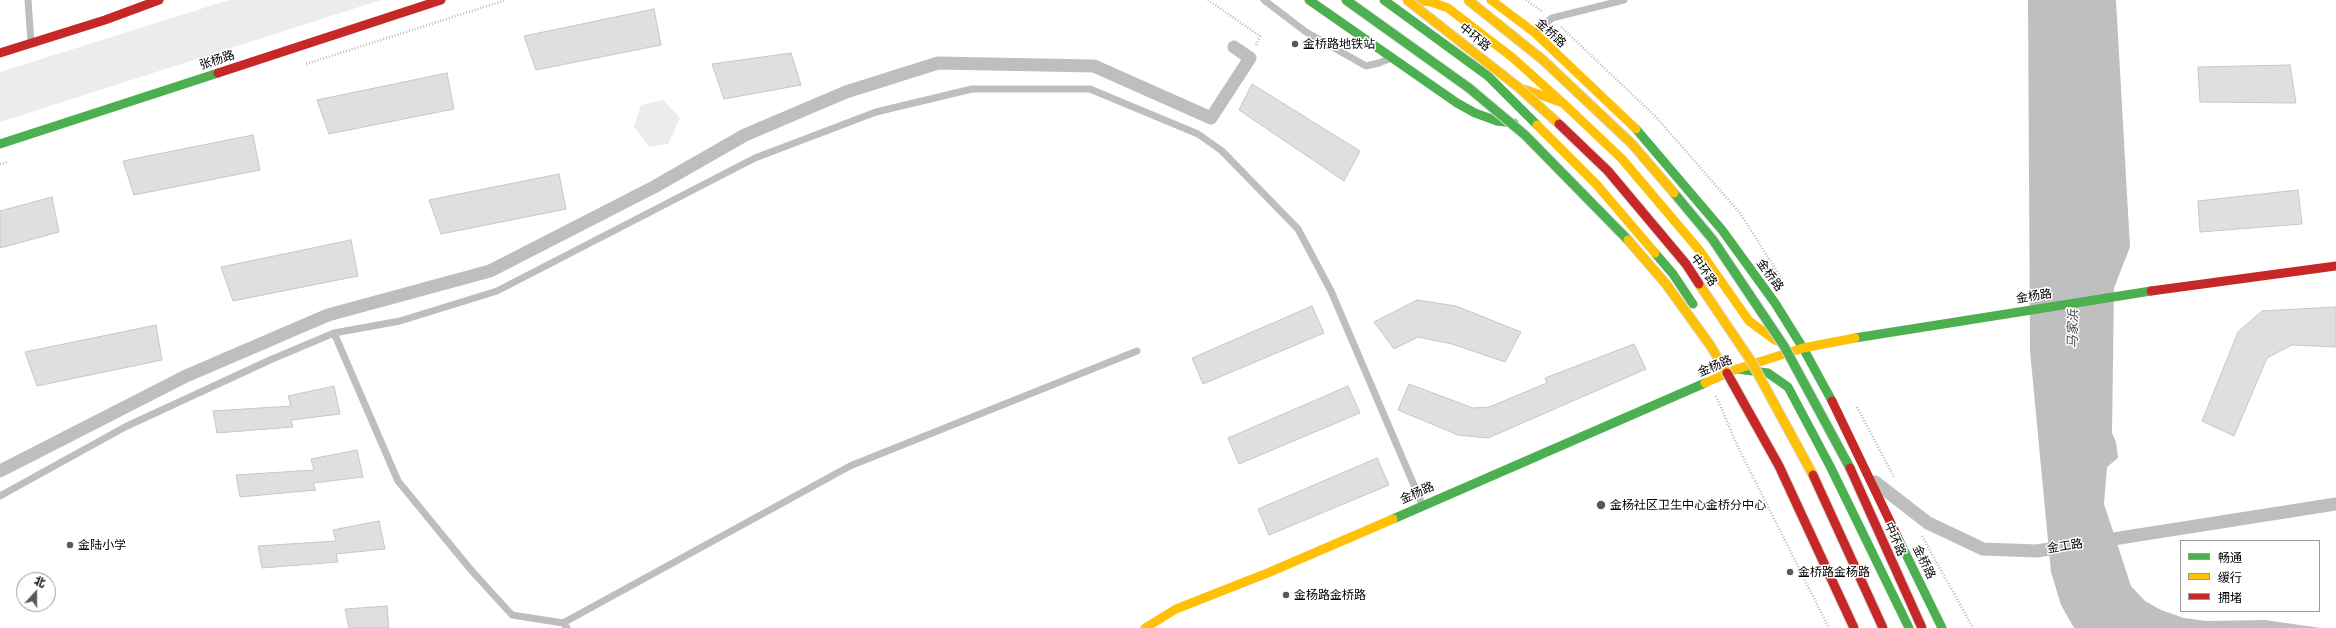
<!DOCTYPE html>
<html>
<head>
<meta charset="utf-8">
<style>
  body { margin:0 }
  #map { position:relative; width:2336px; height:628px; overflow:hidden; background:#fff; font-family:Lato,"Noto Sans SC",sans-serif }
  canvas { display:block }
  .legend { position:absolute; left:2180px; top:540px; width:140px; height:72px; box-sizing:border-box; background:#fff; border:1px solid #999; margin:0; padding:5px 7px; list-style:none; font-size:12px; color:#000 }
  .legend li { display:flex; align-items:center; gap:8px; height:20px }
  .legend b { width:20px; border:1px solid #999 }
  .north { position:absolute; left:16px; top:572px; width:40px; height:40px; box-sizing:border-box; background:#fff; border:1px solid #999; border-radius:50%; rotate:21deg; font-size:11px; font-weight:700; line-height:16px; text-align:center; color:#000 }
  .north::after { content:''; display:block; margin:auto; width:14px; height:18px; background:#595959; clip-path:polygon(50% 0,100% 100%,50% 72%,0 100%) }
</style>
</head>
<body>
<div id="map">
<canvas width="2336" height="628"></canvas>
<ul class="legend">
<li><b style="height:5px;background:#4caf50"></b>畅通</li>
<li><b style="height:5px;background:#ffc107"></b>缓行</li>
<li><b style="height:5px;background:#c62828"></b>拥堵</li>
</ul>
<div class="north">北</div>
</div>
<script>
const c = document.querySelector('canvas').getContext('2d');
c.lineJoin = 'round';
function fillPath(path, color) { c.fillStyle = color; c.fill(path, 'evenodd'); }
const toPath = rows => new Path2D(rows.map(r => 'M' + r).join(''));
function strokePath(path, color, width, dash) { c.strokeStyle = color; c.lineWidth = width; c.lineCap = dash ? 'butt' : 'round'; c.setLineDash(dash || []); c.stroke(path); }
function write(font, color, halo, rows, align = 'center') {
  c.font = font + ' Lato,"Noto Sans SC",sans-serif'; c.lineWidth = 3; c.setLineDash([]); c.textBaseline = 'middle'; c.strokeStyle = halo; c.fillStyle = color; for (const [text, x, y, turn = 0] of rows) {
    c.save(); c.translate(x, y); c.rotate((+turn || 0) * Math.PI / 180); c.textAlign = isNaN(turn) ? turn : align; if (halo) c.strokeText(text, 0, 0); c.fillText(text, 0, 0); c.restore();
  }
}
const green = toPath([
  [229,0,381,0,0,122,0,72],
  [663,100,680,118,668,144,649,147,634,127,641,105]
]);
const water = toPath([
  [2028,0,2116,0,2130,247,2114,288,2112,433,2116,442,2118,458,2107,467,2104,504,2131,586,2145,601,2161,610,2184,618,2206,621,2265,620,2321,628,2074,628,2061,605,2051,572,2030,351]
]);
const building = toPath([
  [654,9,661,45,536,70,524,36,654,9],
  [791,53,801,85,724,99,712,64,791,53],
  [2290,65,2296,103,2200,102,2198,67,2290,65],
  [447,73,454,109,329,134,317,100,447,73],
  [1252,84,1360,151,1344,181,1239,110,1252,84],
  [253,135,260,170,134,195,123,161,253,135],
  [559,174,566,209,441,234,429,200,559,174],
  [2298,190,2302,224,2200,232,2198,201,2298,190],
  [52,197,59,232,0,248,0,211,52,197],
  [351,240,358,276,233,301,221,267,351,240],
  [1417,300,1456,306,1521,332,1505,362,1452,344,1418,337,1394,349,1374,322,1417,300],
  [1312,306,1324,333,1203,384,1192,358,1312,306],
  [2336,307,2336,347,2292,345,2267,358,2234,436,2202,421,2238,332,2262,311,2336,307],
  [156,325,162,360,37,386,25,352,156,325],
  [1634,344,1646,369,1488,438,1458,435,1398,410,1409,384,1473,408,1489,407,1547,383,1545,378,1634,344],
  [334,386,340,414,291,420,293,427,217,433,213,411,291,406,288,396,334,386],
  [1348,386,1360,413,1239,464,1228,438,1348,386],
  [357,450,363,477,313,483,316,490,240,497,236,475,314,470,311,459,357,450],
  [1377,458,1389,485,1269,535,1258,509,1377,458],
  [379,521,385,549,336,554,338,562,262,568,258,546,336,541,333,530,379,521],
  [387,606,389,628,349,628,345,609,387,606]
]);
const path = toPath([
  [1208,0,1260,36,1256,45],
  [1526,0,1543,12],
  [1561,27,1655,116,1740,213,1782,279],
  [306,64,506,0],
  [0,164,7,162],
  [1716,396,1738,447,1829,628],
  [1857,407,1894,477],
  [1922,536,1973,628]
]);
const lane = toPath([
  [28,0,31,42],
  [1264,0,1306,32,1366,66,1379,63,1389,59],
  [1536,32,1552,18,1624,0],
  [334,333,398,481,471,570,512,615,563,623,567,628],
  [0,496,125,427,270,360,334,333,400,321,497,291,755,158,876,112,972,89,1090,89,1198,134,1222,151,1298,229,1331,291,1422,504],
  [563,623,850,466,1137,351]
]);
const street = toPath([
  [0,471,186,376,328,315,490,271,654,187,745,135,846,92,938,63,1094,66,1211,118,1250,58,1234,47],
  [1875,482,1928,523,1983,549,2037,551,2336,504]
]);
const fast = toPath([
  [1309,0,1457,103,1475,113,1497,121,1514,123],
  [1384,0,1488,76,1537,125],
  [1636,129,1722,230,1775,303,1803,348,1832,401],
  [0,144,218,73],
  [1655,253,1673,274,1693,304],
  [1855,338,2151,291],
  [1737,369,1768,373,1788,387,1830,466,1909,628],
  [1393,519,1705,383],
  [1897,536,1942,628]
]);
const slow = toPath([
  [1414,0,1431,2,1448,8,1513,58,1563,103,1518,87],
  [1491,0,1535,33,1636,129],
  [1563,103,1622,159,1700,251,1749,321,1775,340,1783,343],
  [1537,125,1597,185,1655,253],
  [1705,383,1737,369,1803,348,1855,338],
  [1145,628,1176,609,1270,572,1393,519]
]);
const jam = toPath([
  [0,53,105,20,159,0],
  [218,73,441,0],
  [2151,291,2336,266],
  [1832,401,1897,536]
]);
const fastBridge = toPath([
  [1346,0,1469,88,1525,135,1628,240],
  [1674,193,1713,240,1784,346,1850,468]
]);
const slowBridge = toPath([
  [1407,0,1518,87,1559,124],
  [1468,0,1543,60,1632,144,1674,193],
  [1628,240,1666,284,1710,345,1727,373],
  [1699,284,1751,361,1813,475]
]);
const jamBridge = toPath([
  [1559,124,1608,171,1686,264,1699,284],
  [1727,373,1779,466,1854,628],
  [1850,468,1922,628],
  [1813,475,1883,628]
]);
const markers = [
  [1295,44,4,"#595959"],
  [1601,505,5,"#595959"],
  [70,545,4,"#595959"],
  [1790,572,4,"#595959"],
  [1286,595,4,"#595959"]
];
const streetNames = [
  ["金桥路",1551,33,42],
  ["中环路",1475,37,39],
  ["张杨路",217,60,-18],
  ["中环路",1704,270,55],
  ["金桥路",1770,275,54],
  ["金杨路",2034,296,-9],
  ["金杨路",1715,366,-23],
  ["金杨路",1417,493,-24],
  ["中环路",1895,539,66],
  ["金工路",2065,546,-9],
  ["金桥路",1924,562,64]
];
const poiNames = [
  ["金桥路地铁站",1303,44],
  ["金杨社区卫生中心金桥分中心",1610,505],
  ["金陆小学",78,545],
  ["金桥路金杨路",1798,572],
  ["金杨路金桥路",1294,595]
];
const waterNames = [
  ["马家浜",2073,329,-89]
];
fillPath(green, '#ececec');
fillPath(water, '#bfbfbf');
fillPath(building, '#dfdfdf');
strokePath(building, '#c7c7c7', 1);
strokePath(path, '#b9b9b9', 2.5, [1, 2]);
strokePath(lane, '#bebebe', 7);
strokePath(street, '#bebebe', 13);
strokePath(fast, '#4caf50', 9);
strokePath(slow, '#ffc107', 9);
strokePath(jam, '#c62828', 9);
strokePath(fastBridge, '#dbdbdb', 11, []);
strokePath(slowBridge, '#dbdbdb', 11, []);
strokePath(jamBridge, '#dbdbdb', 11, []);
strokePath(fastBridge, '#4caf50', 9);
strokePath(slowBridge, '#ffc107', 9);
strokePath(jamBridge, '#c62828', 9);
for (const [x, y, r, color] of markers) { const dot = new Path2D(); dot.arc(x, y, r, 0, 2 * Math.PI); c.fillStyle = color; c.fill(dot); strokePath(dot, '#fff', 1.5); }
write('12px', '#000', '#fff', streetNames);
write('12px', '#000', '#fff', poiNames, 'left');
write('italic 13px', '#444', '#fff', waterNames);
</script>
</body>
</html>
